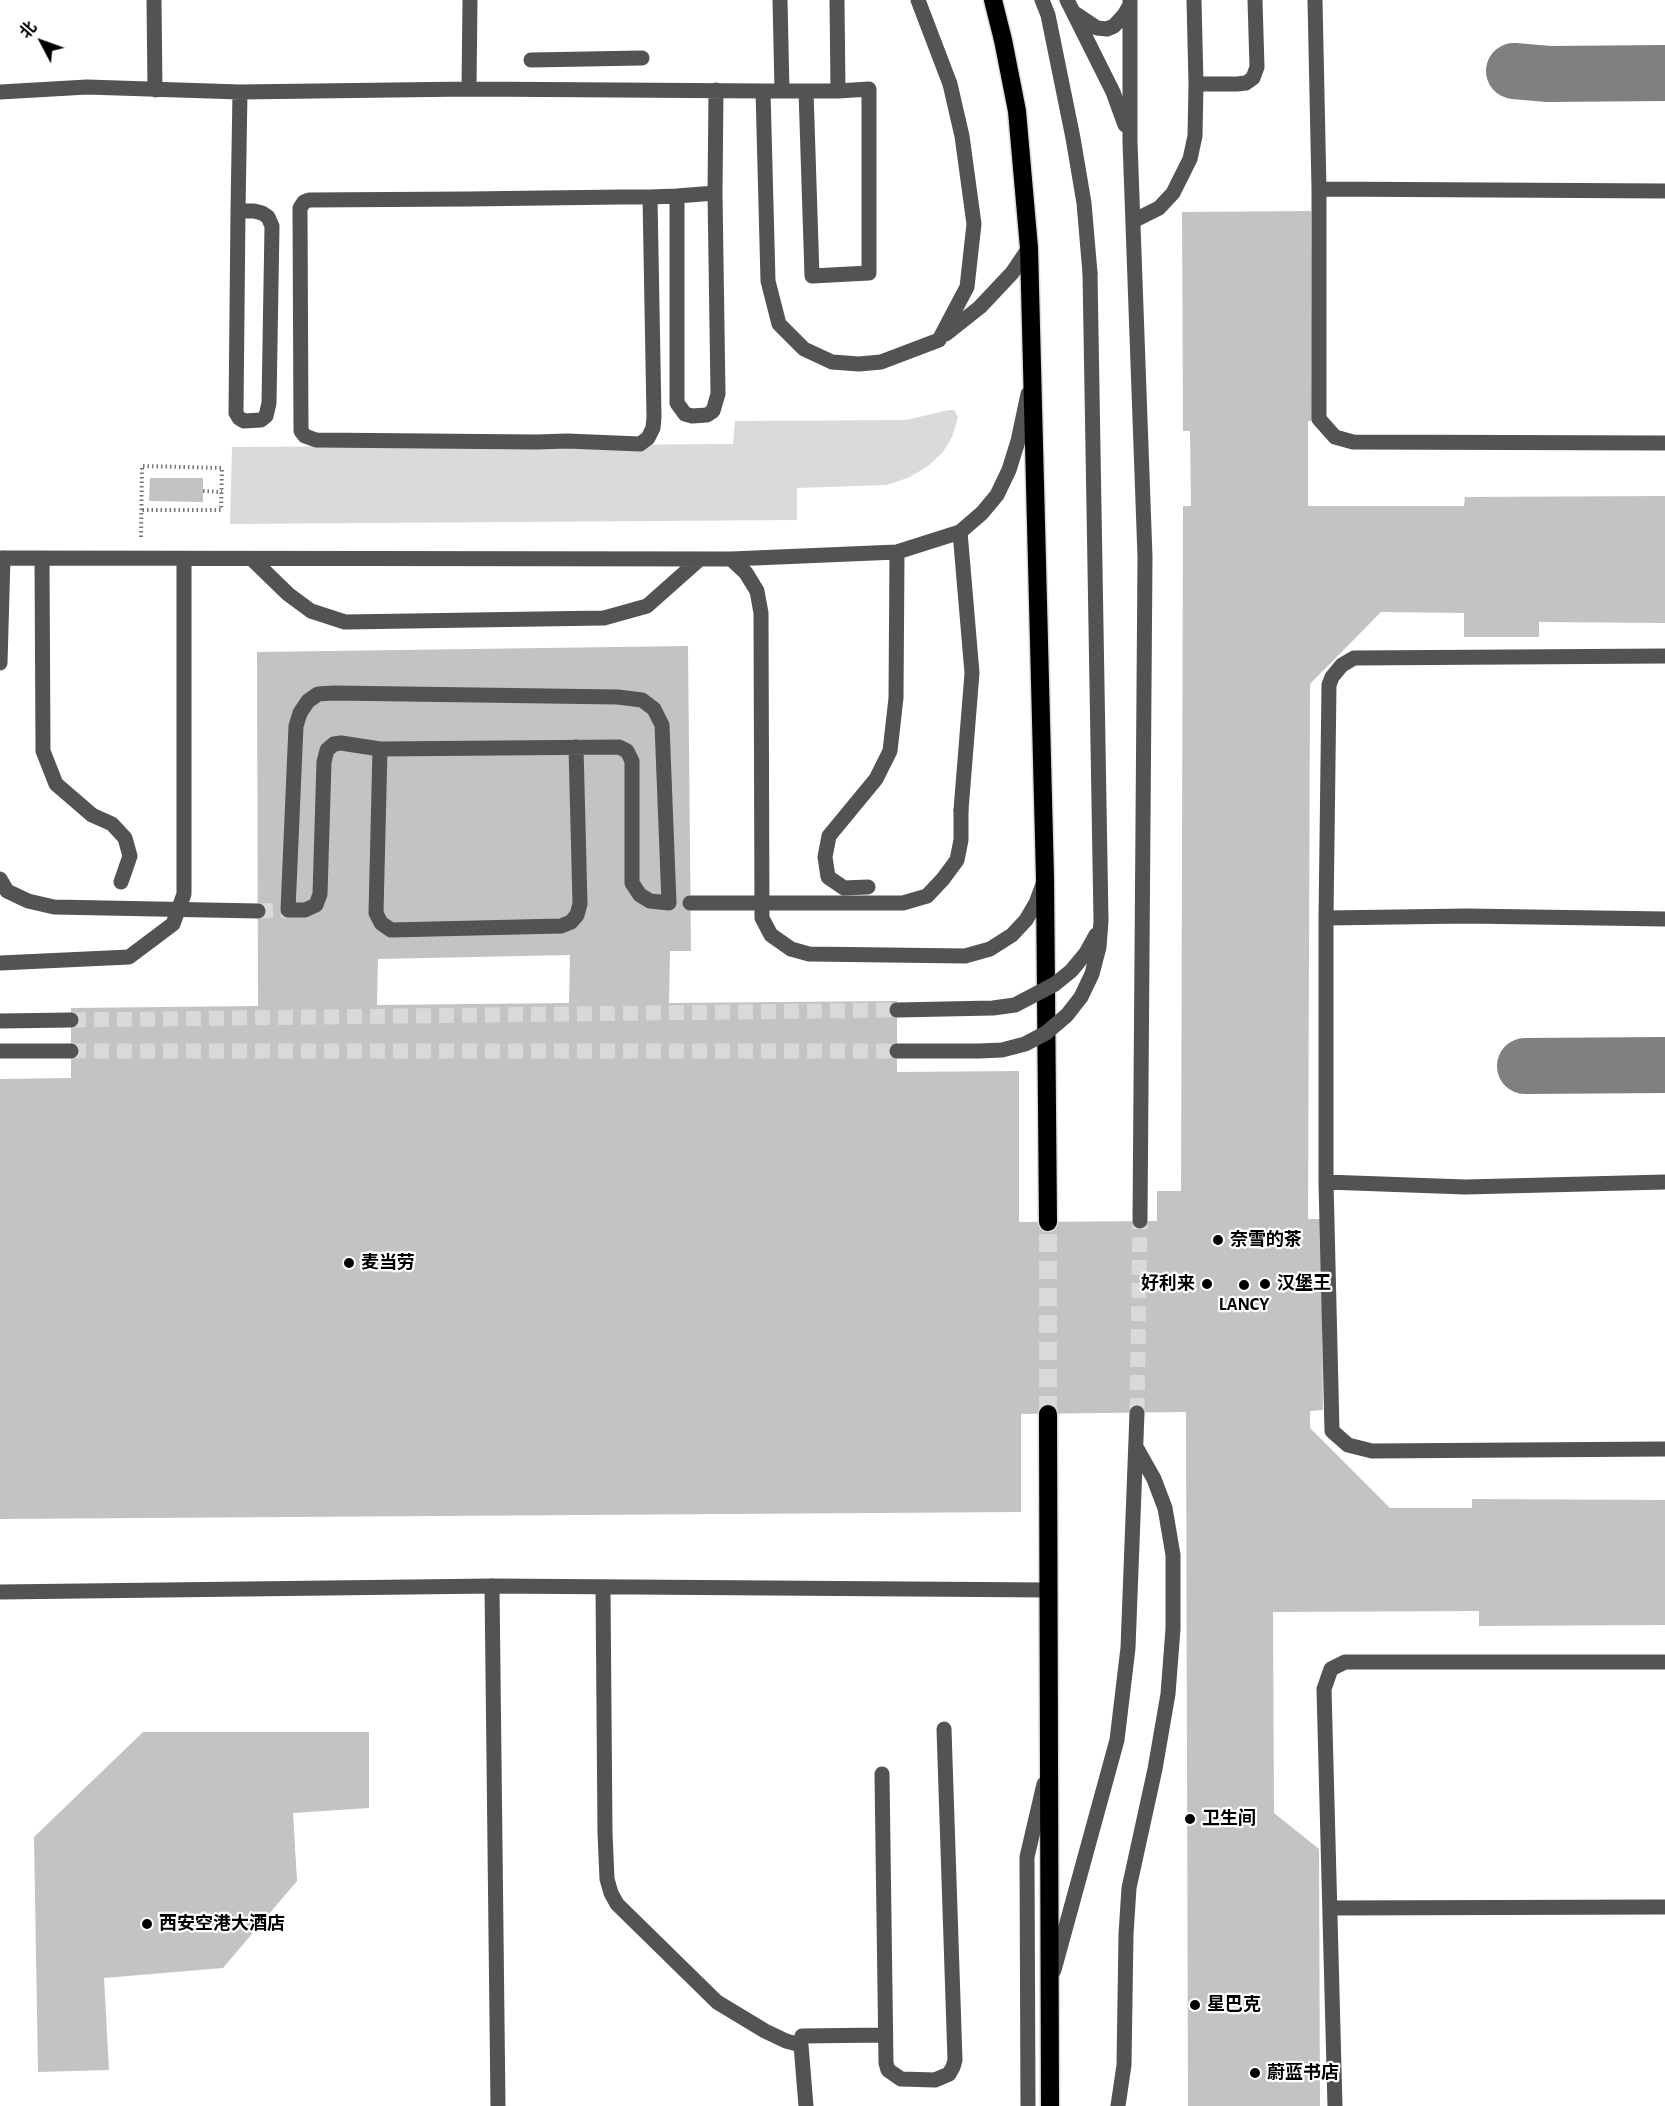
<!DOCTYPE html>
<html>
<head>
<meta charset="utf-8">
<style>
  body { margin:0 }
  #map { position:relative; width:1665px; height:2106px; overflow:hidden; background:#fff; font-family:"Alegreya Sans","Noto Sans SC",sans-serif }
  canvas { display:block }
  .north { position:absolute; left:12px; top:12px; width:60px; height:60px; -webkit-text-stroke:4px #fff; paint-order:stroke; rotate:311deg; font-size:16px; font-weight:700; line-height:24px; text-align:center; color:#000 }
  .north::after { content:''; display:block; margin:auto; width:21px; height:27px; background:#000; clip-path:polygon(50% 0,100% 100%,50% 72%,0 100%) }
</style>
</head>
<body>
<div id="map">
<canvas width="1665" height="2106"></canvas>
<div class="north">北</div>
</div>
<script>
const c = document.querySelector('canvas').getContext('2d');
c.lineJoin = 'round';
function fillPath(path, color) { c.fillStyle = color; c.fill(path, 'evenodd'); }
const toPath = rows => new Path2D(rows.map(r => 'M' + r).join(''));
function strokePath(path, color, width, dash) { c.strokeStyle = color; c.lineWidth = width; c.lineCap = dash ? 'butt' : 'round'; c.setLineDash(dash || []); c.stroke(path); }
function write(font, color, halo, rows, align = 'center') {
  c.font = font + ' "Alegreya Sans","Noto Sans SC",sans-serif'; c.lineWidth = 4.5; c.setLineDash([]); c.textBaseline = 'middle'; c.strokeStyle = halo; c.fillStyle = color; for (const [text, x, y, turn = 0] of rows) {
    c.save(); c.translate(x, y); c.rotate((+turn || 0) * Math.PI / 180); c.textAlign = isNaN(turn) ? turn : align; if (halo) c.strokeText(text, 0, 0); c.fillText(text, 0, 0); c.restore();
  }
}
const green = toPath([
  [949,410,954,410,958,417,952,437,943,452,928,466,910,477,887,485,797,488,797,520,230,524,232,447,733,444,735,421,906,420]
]);
const taxiway = toPath([
  [1514,71,1549,74,1665,73],
  [1525,1066,1665,1065]
]);
const building = toPath([
  [1311,211,1312,421,1308,421,1308,506,1464,506,1465,497,1665,496,1665,623,1539,622,1539,637,1464,637,1464,613,1381,612,1310,684,1308,1219,1321,1219,1323,1410,1310,1411,1310,1428,1390,1508,1472,1508,1472,1499,1665,1500,1665,1625,1479,1626,1479,1611,1273,1612,1274,1813,1319,1849,1320,2106,1188,2106,1186,1412,1021,1414,1021,1512,0,1519,0,1079,71,1078,71,1008,258,1006,257,652,688,646,691,951,670,951,669,1003,897,1001,897,1072,1019,1071,1019,1222,1157,1221,1157,1191,1181,1191,1183,506,1191,506,1190,431,1183,431,1182,212],
  [570,955,569,1003,377,1005,378,959],
  [150,478,203,478,203,502,149,501],
  [143,1732,369,1732,369,1808,293,1813,297,1881,223,1968,104,1978,109,2070,38,2072,34,1837]
]);
const minorTunnel = toPath([
  [258,911,288,910],
  [71,1020,897,1010],
  [71,1051,897,1051],
  [1137,1413,1140,1221]
]);
const highwayTunnel = toPath([
  [1048,1414,1048,1222]
]);
const path = toPath([
  [203,491,222,492],
  [141,537,142,466,222,468,221,510,141,510]
]);
const minor = toPath([
  [154,0,155,90],
  [470,0,469,89,763,91,768,281,779,324,804,349,832,362,859,364,881,362,939,340,967,287,974,224,962,136,950,84,918,0],
  [780,0,782,91],
  [1042,0,1048,15,1073,138,1084,203,1090,273],
  [1067,0,1113,92,1125,125],
  [1130,0,1130,142,1145,557,1140,1221],
  [1315,0,1319,189,1319,419,1335,437,1353,442,1665,443],
  [1076,14,1097,28,1107,29,1114,26,1124,15,1130,5],
  [531,60,642,58],
  [1196,84,1237,84,1246,83,1253,78,1257,67,1255,0],
  [763,91,838,91,837,0],
  [806,91,812,276,869,273,869,89,838,91],
  [0,92,87,87,240,92,238,211,236,413,239,418,244,421,261,420,266,416,269,403,272,226,268,217,262,213,254,211,238,211],
  [240,92,469,89],
  [1319,189,1665,191],
  [677,196,715,193],
  [650,197,654,417,653,428,648,438,640,444,567,441,537,442,316,440,305,436,301,431,300,208,304,202,309,200,468,199,621,197,650,197,677,196,677,403,685,414,692,416,707,415,713,411,718,394,715,193,716,90],
  [1133,221,1159,208,1173,193,1190,159,1195,136,1196,84,1194,0],
  [946,334,980,307,1012,273,1029,248],
  [960,532,972,673,961,810],
  [0,558,731,559,897,552,960,532,982,513,997,495,1009,470,1018,441,1028,394],
  [42,559,43,751,56,784,92,815,112,824,125,838,130,856,121,882],
  [252,559,288,594,311,611,345,622,604,618,647,606,700,559],
  [731,559,746,573,757,591,761,613,762,918,771,935,791,949,809,954,965,956,990,949,1012,935,1026,920,1036,903,1043,884],
  [1665,656,1354,658,1342,665,1332,677,1329,685,1326,918,1326,1182,1332,1431,1348,1445,1372,1451,1665,1449],
  [0,663,3,558],
  [334,693,618,697,642,700,654,709,662,725,669,903,650,901,640,895,632,883,632,761,627,751,619,747,380,749,341,743,334,744,327,750,324,762,320,894,316,905,305,910,288,910,296,726,300,713,308,701,318,694,334,693],
  [380,749,376,913,381,923,391,930,561,926,571,922,577,915,580,904,576,747],
  [868,887,844,888,828,877,825,857,829,836,876,779,890,751,896,698,897,552],
  [1326,918,1467,916,1665,919],
  [0,963,129,957,173,924,184,894,184,559],
  [0,1021,71,1020],
  [0,1051,71,1051],
  [1326,1182,1465,1187,1665,1182],
  [492,1586,498,2106],
  [603,1588,605,1833,607,1879,611,1893,617,1904,717,2002,765,2031,786,2041,801,2045,806,2106],
  [0,1592,492,1586,1048,1590],
  [882,1774,886,2063,888,2070,901,2079,935,2080,949,2074,953,2067,955,2060,944,1729],
  [1330,1908,1665,1907],
  [1054,1970,1117,1740,1128,1648,1137,1413],
  [802,2036,885,2035],
  [1028,2106,1027,1857,1044,1784],
  [1118,2106,1124,2065,1126,1934,1129,1888,1155,1769,1168,1694,1173,1629,1173,1555,1165,1508,1154,1479,1136,1447],
  [1335,2106,1324,1689,1331,1669,1345,1662,1665,1662]
]);
const highway = toPath([
  [993,0,1003,40,1017,111,1029,248,1045,878,1048,1222],
  [1048,1414,1050,2106]
]);
const minorBridge = toPath([
  [0,879,7,891,28,901,54,907,258,911],
  [690,903,903,903,927,896,943,879,957,860,961,840,961,810],
  [897,1010,993,1008,1015,1005,1055,984,1071,971,1086,953,1096,935],
  [897,1051,979,1051,1002,1050,1025,1044,1046,1033,1067,1015,1081,997,1092,974,1099,947,1101,921,1090,273]
]);
const markers = [
  [1218,1240,6,"#000"],
  [349,1263,6,"#000"],
  [1207,1284,6,"#000"],
  [1265,1284,6,"#000"],
  [1244,1285,6,"#000"],
  [1190,1819,6,"#000"],
  [147,1924,6,"#000"],
  [1195,2005,6,"#000"],
  [1255,2073,6,"#000"]
];
const poiNames = [
  ["奈雪的茶",1230,1240],
  ["麦当劳",361,1263],
  ["好利来",1195,1284,"right"],
  ["汉堡王",1277,1284],
  ["LANCY",1244,1305,"center"],
  ["卫生间",1202,1819],
  ["西安空港大酒店",159,1924],
  ["星巴克",1207,2005],
  ["蔚蓝书店",1267,2073]
];
fillPath(green, '#dadada');
strokePath(taxiway, '#808080', 56);
fillPath(building, '#c3c3c3');
strokePath(minorTunnel, '#d9d9d9', 15, [15, 8]);
strokePath(highwayTunnel, '#d9d9d9', 18, [18, 9]);
strokePath(highway, '#dbdbdb', 21);
strokePath(path, '#757575', 4, [1.5, 3]);
strokePath(minor, '#535353', 15);
strokePath(highway, '#000', 18);
strokePath(minorBridge, '#535353', 15);
for (const [x, y, r, color] of markers) { const dot = new Path2D(); dot.arc(x, y, r, 0, 2 * Math.PI); c.fillStyle = color; c.fill(dot); strokePath(dot, '#fff', 2); }
write('bold 18px', '#000', '#fff', poiNames, 'left');
</script>
</body>
</html>
